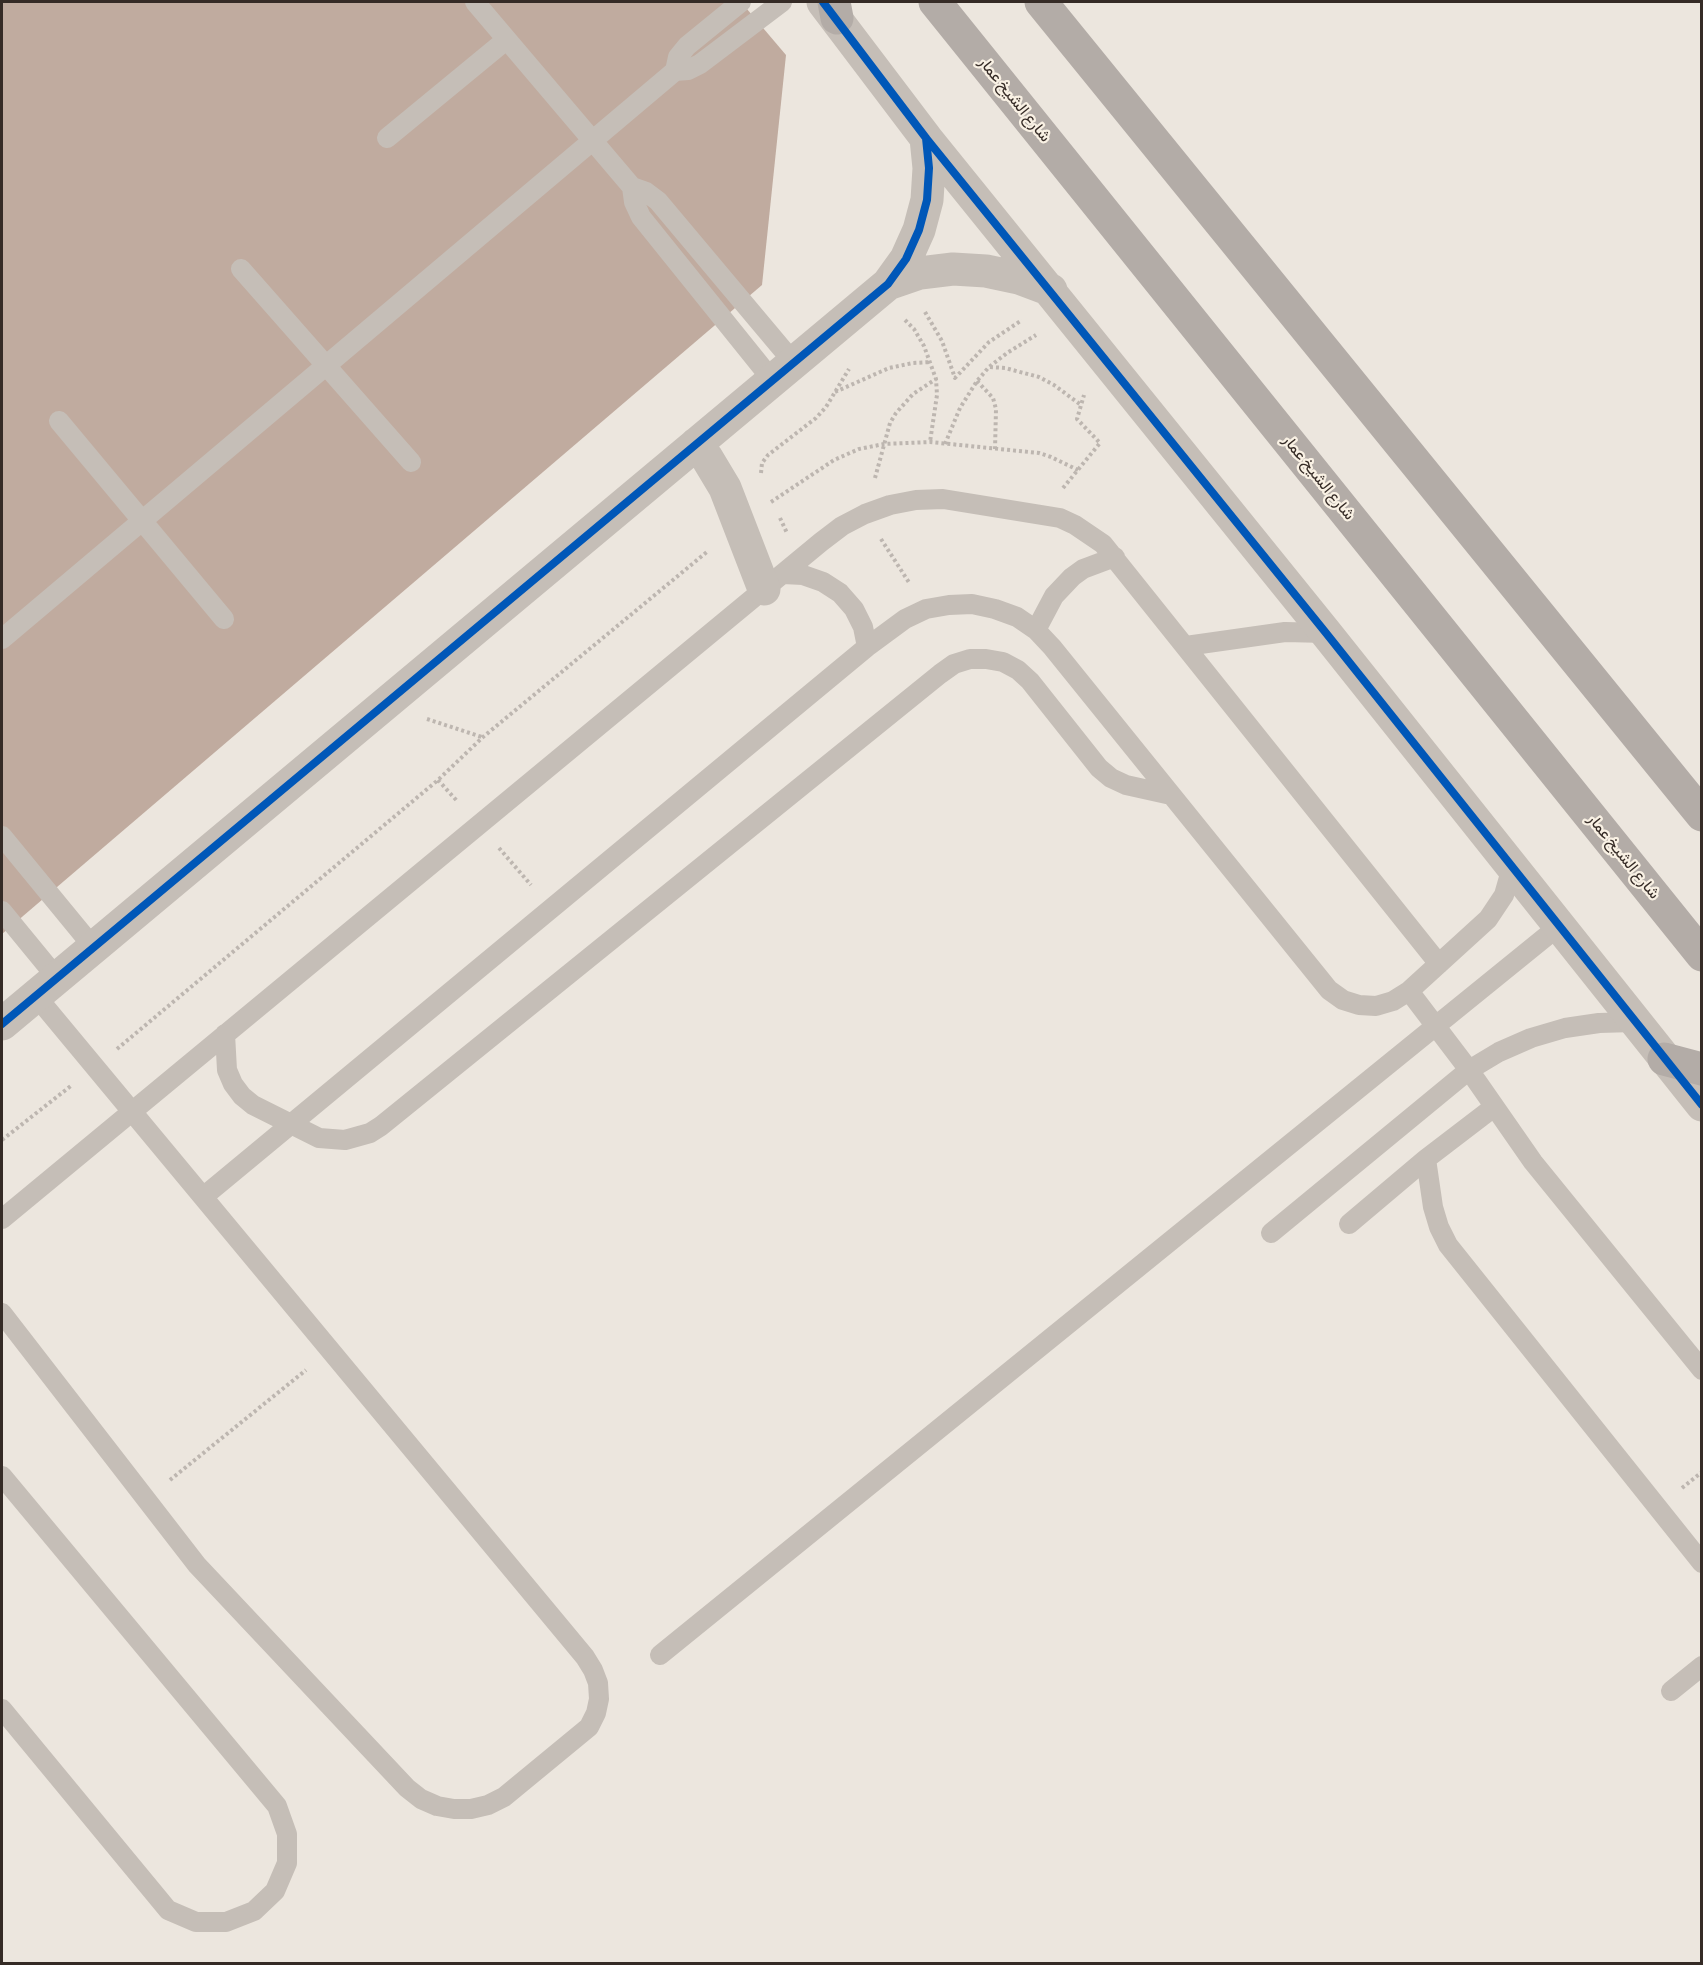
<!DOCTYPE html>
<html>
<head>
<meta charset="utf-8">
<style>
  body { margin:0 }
  #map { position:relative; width:1703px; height:1965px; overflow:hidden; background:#ece6de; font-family:"Sofia Sans Condensed",sans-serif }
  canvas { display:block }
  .frame { position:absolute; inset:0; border:3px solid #352b26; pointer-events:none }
</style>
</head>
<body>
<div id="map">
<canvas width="1703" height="1965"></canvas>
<div class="frame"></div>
</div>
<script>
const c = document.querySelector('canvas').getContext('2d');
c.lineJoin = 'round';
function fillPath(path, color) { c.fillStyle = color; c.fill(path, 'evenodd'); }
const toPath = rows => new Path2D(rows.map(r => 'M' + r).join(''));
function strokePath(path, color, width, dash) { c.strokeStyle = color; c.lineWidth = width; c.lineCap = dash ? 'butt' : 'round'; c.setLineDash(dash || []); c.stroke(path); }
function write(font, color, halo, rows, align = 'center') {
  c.font = font + ' "Sofia Sans Condensed",Vazirmatn,sans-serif'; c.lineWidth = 4.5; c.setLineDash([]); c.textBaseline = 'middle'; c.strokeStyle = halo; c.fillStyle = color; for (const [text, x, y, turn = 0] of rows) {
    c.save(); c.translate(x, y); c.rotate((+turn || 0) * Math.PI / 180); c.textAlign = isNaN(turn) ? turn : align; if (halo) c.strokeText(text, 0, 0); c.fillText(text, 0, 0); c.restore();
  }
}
const building = toPath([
  [2,2,741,2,786,55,762,285,2,934]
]);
const path = toPath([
  [925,312,942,341,955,378,989,342,1022,320],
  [905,320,914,329,924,346,936,379,937,395,930,442],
  [990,367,1005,368,1039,377,1054,385,1081,405],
  [977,381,993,398,996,409,995,449],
  [835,392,889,368,913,363,931,362],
  [945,444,960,408,977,381,989,367,1007,353,1036,335],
  [761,473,762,463,768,455,816,418,826,407,849,369],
  [875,478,890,423,896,413,913,394,936,379],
  [1063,488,1100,443,1077,419,1084,395],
  [771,502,834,460,859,449,884,444,930,442,1039,453,1051,457,1078,470],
  [780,518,787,533],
  [881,539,910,584],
  [427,719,482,737],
  [438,780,458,802],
  [499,848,531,885],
  [117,1049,438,780,483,737,708,551],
  [2,1140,72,1085],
  [170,1480,306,1370],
  [1682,1488,1702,1472]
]);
const lane = toPath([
  [475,2,632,187,646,192,658,201,794,363],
  [675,71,678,57,687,46,741,2],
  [387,138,506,40],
  [632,187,634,202,641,217,773,381],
  [241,269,411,462],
  [59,421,224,619],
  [783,574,803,575,823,582,840,593,854,609,863,627,867,647],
  [1036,630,1054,596,1072,577,1083,569,1115,557],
  [2,639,675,71,688,70,700,64,782,2],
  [1186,646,1285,632,1326,633],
  [2,836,94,948],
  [2,911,57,978],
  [1409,991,1469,1070,1533,1162,1702,1370],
  [225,1034,227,1070,233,1084,242,1096,253,1105,319,1138,345,1140,370,1133,381,1126,940,674,954,664,970,659,986,659,1003,662,1018,670,1030,681,1099,768,1111,778,1126,785,1171,795],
  [1426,1159,1433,1207,1439,1227,1448,1245,1702,1563],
  [203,1197,867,647,905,619,926,609,949,605,972,604,995,609,1017,617,1036,630,1052,647,1329,990,1343,1000,1359,1005,1376,1006,1393,1001,1409,991,1488,919,1504,895,1512,867],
  [2,1219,821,542,842,526,865,514,890,505,916,500,943,499,1060,518,1075,525,1103,544,1439,964],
  [1349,1224,1426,1159,1494,1107],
  [1271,1233,1469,1070,1499,1052,1531,1038,1565,1028,1599,1023,1634,1022],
  [2,1313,197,1565,407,1788,421,1799,437,1806,454,1809,471,1809,488,1805,504,1797,589,1727,596,1713,599,1699,598,1683,593,1670,585,1657,36,996],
  [2,1476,277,1806,287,1834,287,1863,275,1891,254,1911,226,1922,196,1922,168,1910,2,1709],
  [660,1655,1559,926],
  [1671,1691,1702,1666]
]);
const street = toPath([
  [823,2,926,138,1326,633,1702,1105],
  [888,284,920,273,953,269,986,271,1019,278,1051,290],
  [696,444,707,458,725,488,764,589],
  [2,1024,888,284,906,259,919,230,927,200,929,168,926,138]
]);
const primary = toPath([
  [834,2,837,18],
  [935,2,1702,955],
  [1041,2,1702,815],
  [1664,1059,1702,1069]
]);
const cycleway = toPath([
  [823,2,926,138,1326,633,1702,1105],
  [2,1024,888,284,906,259,919,230,927,200,929,168,926,138]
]);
const streetNames = [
  ["شارع الشيخ عمار",1014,100,51],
  ["شارع الشيخ عمار",1318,478,51],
  ["شارع الشيخ عمار",1623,857,51]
];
fillPath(building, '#c0ab9f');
strokePath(path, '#bdb6b0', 4, [3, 3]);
strokePath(lane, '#c5beb7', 20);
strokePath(street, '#c5beb7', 33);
strokePath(primary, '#b3aca7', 33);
strokePath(cycleway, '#0057b8', 8);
write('16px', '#352b26', '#f9f1e4', streetNames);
</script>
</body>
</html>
